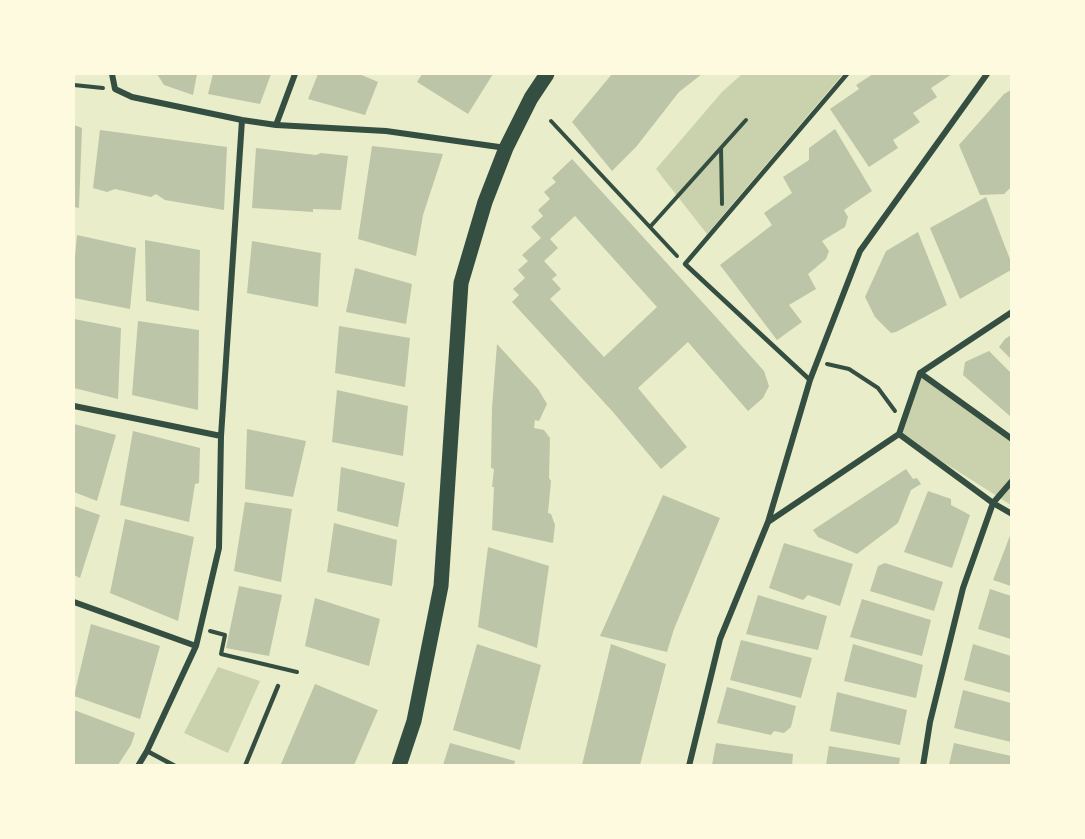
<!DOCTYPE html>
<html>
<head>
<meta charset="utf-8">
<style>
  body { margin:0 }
  #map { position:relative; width:1085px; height:839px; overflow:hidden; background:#e9edc9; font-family:"Roboto Condensed",sans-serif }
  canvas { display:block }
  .frame { position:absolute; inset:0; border:75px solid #fefae0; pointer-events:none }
</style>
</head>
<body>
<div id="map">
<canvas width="1085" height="839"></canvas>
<div class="frame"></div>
</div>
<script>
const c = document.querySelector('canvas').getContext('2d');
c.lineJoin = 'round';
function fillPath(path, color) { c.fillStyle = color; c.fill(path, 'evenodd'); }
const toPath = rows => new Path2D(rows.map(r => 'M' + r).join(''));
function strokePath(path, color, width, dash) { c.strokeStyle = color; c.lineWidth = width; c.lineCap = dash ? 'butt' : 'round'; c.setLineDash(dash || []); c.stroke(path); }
const green = toPath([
  [742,74,843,74,707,234,656,169,722,92],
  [920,373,1011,439,1011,505,899,434],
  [218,667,260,681,228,753,184,733]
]);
const building = toPath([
  [157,74,197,74,193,95,164,85],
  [213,74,271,74,260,104,208,94],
  [318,74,359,74,378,82,365,115,308,99],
  [422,74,493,74,468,114,417,82],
  [612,74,702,74,679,92,636,147,612,171,572,122],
  [873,74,952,74,931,88,937,97,913,113,920,122,893,140,898,148,869,167,830,109,859,89,856,85],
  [1011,90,1011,187,1004,194,980,195,959,145,1004,94],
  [74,125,82,128,79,208,74,207],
  [835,129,872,191,844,210,848,217,845,227,822,241,829,251,826,259,808,274,816,289,789,305,802,322,777,340,720,265,772,225,764,213,792,193,783,177,809,160,809,148],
  [100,130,227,147,224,210,165,200,156,194,151,197,115,189,107,192,93,188],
  [372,146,443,154,423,215,416,256,358,239],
  [256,148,316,155,321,153,348,156,341,210,313,209,313,212,252,208],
  [572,159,715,316,764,371,769,386,763,398,748,411,688,342,638,388,687,447,661,469,613,412,512,302,519,295,513,289,525,278,518,270,528,261,522,255,541,238,531,227,543,216,538,210,550,199,544,192,556,182,552,178],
  [575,216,657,307,604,357,550,299,561,289,552,279,557,275,544,261,558,248,550,239],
  [986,197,1011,262,1011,270,960,299,930,228],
  [918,232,947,305,896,332,891,333,875,317,865,297,886,251],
  [77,235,136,248,130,309,74,298,74,268],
  [145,240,200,250,199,311,146,301],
  [252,241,321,253,318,307,247,293],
  [355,268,412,284,406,324,346,312],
  [74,319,121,328,118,399,74,388],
  [138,321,199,330,198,410,132,395],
  [339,326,410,338,405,387,335,373],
  [1011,335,1011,359,999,347,1005,339],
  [497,344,538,389,547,404,539,421,535,420,534,428,544,430,550,438,549,478,551,481,548,513,551,514,555,525,553,543,492,530,494,487,492,487,494,469,491,468,492,408],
  [989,351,1011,373,1011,417,963,375,965,362],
  [337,390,408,406,403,456,332,442],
  [74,424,116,435,97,501,74,492],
  [247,429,306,441,293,497,245,489],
  [133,431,200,448,199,483,195,484,189,522,120,505],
  [341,467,405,483,398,527,337,511],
  [906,469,913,479,917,478,921,484,911,490,898,523,857,554,818,537,813,530],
  [928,491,951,499,951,505,970,515,952,568,904,552],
  [663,495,720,518,674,629,667,652,600,636],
  [245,502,292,509,281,582,234,571],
  [74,506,100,515,80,578,74,575],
  [125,519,194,537,178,621,110,593],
  [334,523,397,540,392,586,327,572],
  [1011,533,1011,586,993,580],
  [784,543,853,564,840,606,808,595,803,600,769,588],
  [488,547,549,566,537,648,478,627],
  [885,563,943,582,934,611,870,591,878,566],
  [239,586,282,595,269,656,226,648],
  [990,589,1011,596,1011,639,978,629],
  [758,595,827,616,818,650,746,634],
  [315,598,380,619,369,666,305,646],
  [862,599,931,620,922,656,850,637],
  [91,624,160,646,140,719,74,696],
  [741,640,812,658,801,698,730,680],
  [477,644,541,665,520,750,453,730],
  [611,644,666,664,640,765,582,765],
  [853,644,923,665,916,698,844,681],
  [973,644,1011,656,1011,693,964,680],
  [315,684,378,710,354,765,285,765,281,764],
  [727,687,796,706,791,727,784,733,774,731,771,735,717,723],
  [963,690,1011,703,1011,742,954,728],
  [837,692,907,710,900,745,830,731],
  [74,710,135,733,131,745,118,765,74,765],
  [450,743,515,761,514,765,443,765],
  [716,743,793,754,792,765,712,765],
  [954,743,1011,756,1011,765,949,765],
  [829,746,900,758,899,765,826,765]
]);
const path = toPath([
  [74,85,103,88],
  [551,121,677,256],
  [721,148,722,204],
  [650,227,746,120],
  [827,364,849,369,878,388,895,411],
  [210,631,225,635,221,654,297,672]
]);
const service = toPath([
  [810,380,685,264,847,74],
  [147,751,175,766],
  [245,766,278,686]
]);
const minor = toPath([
  [112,74,115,89,132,97,242,120,276,125,386,131,506,148],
  [276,125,295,74],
  [920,373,1012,439],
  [74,406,221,436],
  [899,434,993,503,1012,514],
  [768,522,899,434,920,373,1012,312],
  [74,602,196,646],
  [138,766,147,751,196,646,219,548,221,436,242,120],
  [689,766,720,639,768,522,810,380,860,251,987,74],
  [923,766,930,722,963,588,993,503,1012,481]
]);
const primary = toPath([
  [399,766,414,721,441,586,461,283,485,202,506,148,531,98,547,74]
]);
fillPath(green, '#cad2ad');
fillPath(building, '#bcc5a7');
strokePath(path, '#344e41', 4);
strokePath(service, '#344e41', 4.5);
strokePath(minor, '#344e41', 6);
strokePath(primary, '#344e41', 15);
</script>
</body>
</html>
